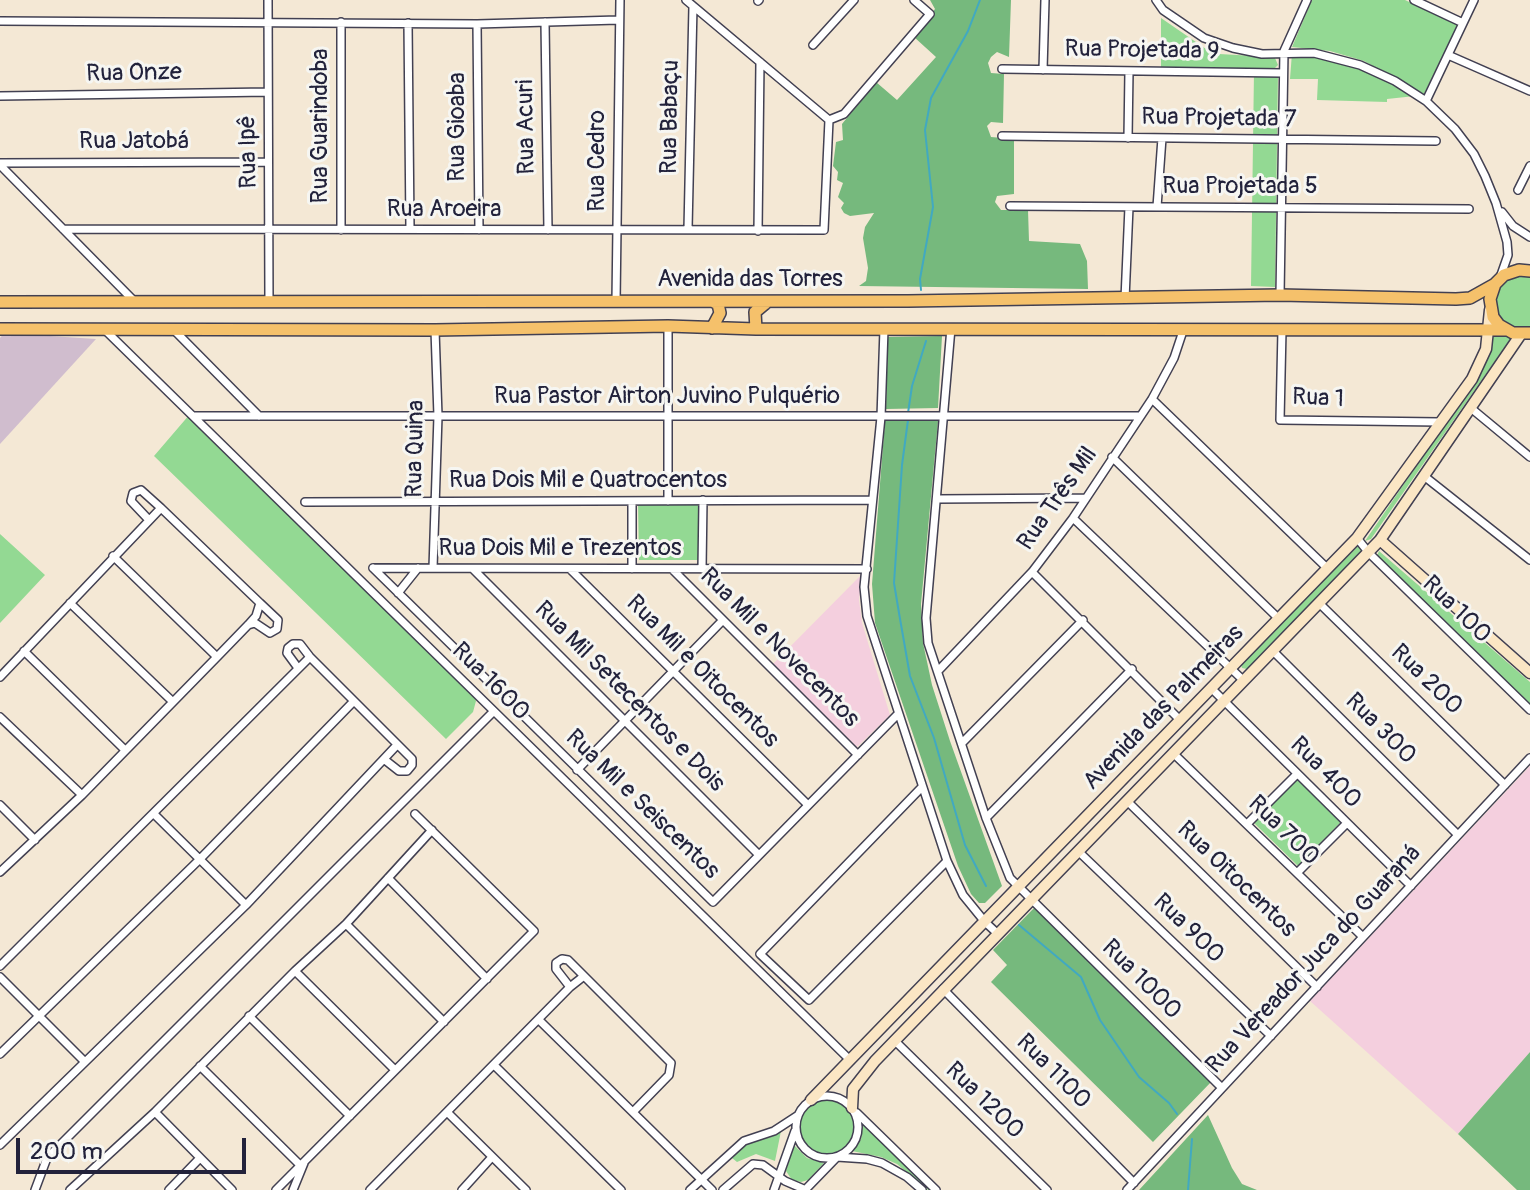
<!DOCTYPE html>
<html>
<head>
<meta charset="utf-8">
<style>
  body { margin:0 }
  #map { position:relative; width:1530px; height:1190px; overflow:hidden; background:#f4e8d5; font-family:Pangolin,sans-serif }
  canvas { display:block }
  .scale { position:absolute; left:16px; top:1138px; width:230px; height:36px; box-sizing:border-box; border:4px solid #22223b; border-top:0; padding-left:10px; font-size:24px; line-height:28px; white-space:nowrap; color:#22223b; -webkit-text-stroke:6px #f6f6f2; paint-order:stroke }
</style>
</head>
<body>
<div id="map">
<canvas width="1530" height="1190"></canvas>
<div class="scale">200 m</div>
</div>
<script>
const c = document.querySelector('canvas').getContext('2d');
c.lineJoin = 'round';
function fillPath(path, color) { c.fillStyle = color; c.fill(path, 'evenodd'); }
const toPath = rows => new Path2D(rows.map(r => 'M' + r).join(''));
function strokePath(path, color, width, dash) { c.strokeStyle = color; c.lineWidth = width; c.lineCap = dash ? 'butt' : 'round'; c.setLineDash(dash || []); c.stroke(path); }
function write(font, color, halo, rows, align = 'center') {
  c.font = font + ' Pangolin,sans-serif'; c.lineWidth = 6; c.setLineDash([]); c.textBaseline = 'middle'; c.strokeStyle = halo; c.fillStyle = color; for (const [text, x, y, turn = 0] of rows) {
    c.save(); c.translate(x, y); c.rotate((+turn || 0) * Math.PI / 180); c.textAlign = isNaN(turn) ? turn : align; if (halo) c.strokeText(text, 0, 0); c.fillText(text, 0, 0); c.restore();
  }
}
const built = toPath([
  [862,574,859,600,862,623,890,715,857,747,773,664],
  [1530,766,1530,1052,1458,1134,1310,1001]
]);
const industrial = toPath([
  [4,333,96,339,0,444,0,338]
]);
const green = toPath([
  [1312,0,1405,0,1458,25,1424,94,1364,61,1330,51,1292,47],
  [1161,18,1209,51,1219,54,1272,57,1275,58,1278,65,1274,69,1161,68],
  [1292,53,1321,55,1370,70,1415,96,1387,99,1387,102,1317,100,1318,79,1290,79],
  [1254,71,1278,72,1275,287,1251,286],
  [1530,274,1530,329,1519,330,1502,321,1497,314,1495,296,1498,287,1512,275],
  [1513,335,1371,539,1365,541,1480,373,1493,337],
  [190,414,474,695,476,701,473,712,446,739,154,456],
  [638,501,698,501,698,560,639,560],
  [0,534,45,575,0,623],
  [1358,546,1365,548,1355,562,1247,669,1242,668,1241,665,1248,655],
  [1379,551,1530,682,1530,706,1377,556],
  [1296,778,1341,822,1298,866,1253,822],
  '799 1126a28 28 0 1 1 56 0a28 28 0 1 1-56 0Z',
  [863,1124,932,1190,928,1190,897,1164,881,1157,852,1151,861,1139],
  [781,1131,775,1161,756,1154,737,1162,732,1158,733,1153,743,1144,771,1137],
  [794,1145,807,1158,824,1163,808,1180,801,1182,792,1180,786,1171]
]);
const forest = toPath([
  [930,0,1011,0,1009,57,997,52,991,57,988,63,991,73,1004,74,1003,123,991,122,987,126,991,137,1014,139,1014,194,997,196,995,202,1001,210,1028,210,1029,241,1080,244,1087,261,1088,289,859,286,866,281,868,268,863,238,865,227,874,213,850,216,844,213,841,208,844,203,838,197,843,183,837,180,838,172,833,166,836,142,843,140,842,124,876,82,897,100,936,57,914,37,935,9],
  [942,336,938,408,886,409,888,337],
  [885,421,938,421,921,604,923,643,932,685,950,741,1002,886,985,903,979,903,971,894,958,866,875,623,872,584],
  [1035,907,1212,1081,1153,1142,991,982,1007,965,993,950],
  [1530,1052,1530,1190,1517,1190,1458,1134],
  [1208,1115,1232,1168,1242,1184,1257,1190,1139,1190]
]);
const stream = toPath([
  [921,290,920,279,933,207,925,130,931,98,968,31,980,0],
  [908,413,912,386,926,341],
  [908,420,902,465,894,583,899,613,910,676,934,738,965,845,986,886],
  [1019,925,1081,977,1100,1020,1139,1077,1169,1103,1177,1114],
  [1188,1190,1192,1139]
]);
const street = toPath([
  [268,0,269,303],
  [686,0,829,120],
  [1156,0,1163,10,1204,38,1233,48,1262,54,1314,53,1360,65,1395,81,1426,101,1455,129,1474,154,1485,176,1496,203,1507,242,1508,255,1501,275],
  [1414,0,1463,23],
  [758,1,759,0],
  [0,21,477,24,618,20],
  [545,22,548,230],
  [408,23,410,229],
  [477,24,479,230],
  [813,45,854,0],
  [1448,55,1530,91],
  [1002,69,1282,73],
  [1043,70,1045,0],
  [0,96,268,92],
  [1426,101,1474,0],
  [829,120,844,114,930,14,914,0],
  [1002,136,1436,141],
  [1128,138,1129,71],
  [0,163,268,162],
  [0,165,134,301],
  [1518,190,1530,166],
  [1010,206,1469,209],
  [1157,207,1162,138],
  [1502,212,1513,226,1530,237],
  [63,229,824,230,829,120],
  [688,229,693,6],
  [341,230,341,22],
  [758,231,760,62],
  [1280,295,1284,51,1307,0],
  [1125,299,1129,207],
  [616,302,620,0],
  [668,326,668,501],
  [951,328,926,618,928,643,986,818,1010,878,1222,1088],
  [173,329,259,416],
  [884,329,881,417,864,587,867,616,947,861,963,895,985,922,998,934],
  [105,330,850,1060],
  [1282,330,1280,420,1440,422],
  [1152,399,1328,569],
  [1472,409,1530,457],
  [195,416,1140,416],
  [1112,457,1278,618],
  [1424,476,1530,560],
  [937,499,1085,498],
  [305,502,872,500],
  [1073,518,1244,681],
  [149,520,131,501,133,493,141,490,161,508],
  [1357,538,1369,553,1530,710],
  [113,556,217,657],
  [373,568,713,902,897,715],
  [373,568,867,569],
  [433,568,438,416,435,330],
  [473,569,758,854],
  [570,569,807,804],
  [632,569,632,501],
  [672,569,858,755],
  [702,569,703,500],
  [1032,572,1180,720],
  [398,593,418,568],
  [70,603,172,701],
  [1320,604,1505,785],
  [24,651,125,750],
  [1274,652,1458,835],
  [298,668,287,653,288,648,293,644,300,644,310,657,412,759,412,765,407,771,399,771,385,760],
  [938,671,1032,572,1073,518,1152,399,1174,358,1183,331],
  [0,677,161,508,260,603],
  [1211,688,1411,886],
  [0,717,82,795],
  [962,743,1083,620],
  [1174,754,1363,937],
  [577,770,723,620],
  [922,787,760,954,809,1000,947,861],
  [1127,801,1317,987],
  [0,805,35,840],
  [154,814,246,905],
  [986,818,1132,669],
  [1247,824,1297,774],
  [1078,851,1271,1036],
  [0,872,82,795,217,657,248,625,256,616,260,603,278,620,277,629,270,633,255,623,248,625],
  [1297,873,1347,823],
  [388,878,487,979],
  [346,924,444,1022],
  [0,966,310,657],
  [295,971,395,1070],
  [0,977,84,1061],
  [570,987,556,969,556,963,562,959,568,960,584,976],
  [943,989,1134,1183],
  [249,1016,350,1116],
  [539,1020,712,1190],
  [894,1040,1047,1190],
  [0,1054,200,859,354,701],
  [200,1066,300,1165],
  [495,1066,621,1190],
  '796 1127a31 31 0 1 1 62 0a31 31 0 1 1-62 0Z',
  [155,1112,232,1190],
  [447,1112,526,1190],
  [857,1113,936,1190],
  [0,1145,246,905,397,745],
  [35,1190,47,1158,493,712],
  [70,1190,155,1112,295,971,346,924,432,830],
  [169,1190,200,1158],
  [276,1190,534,931,415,814],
  [293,1190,304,1163],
  [370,1190,570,987,584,976,671,1063,669,1075,633,1112],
  [462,1190,492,1157],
  [690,1190,744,1141,774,1131,797,1116],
  [723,1190,753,1164,763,1165,785,1181,806,1190],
  [774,1190,795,1131],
  [805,1190,837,1157,867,1159,882,1163,907,1177,922,1190],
  [1127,1190,1530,758]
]);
const secondary = toPath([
  [1380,540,1530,673],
  [811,1100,1357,538,1472,379,1486,349,1490,310],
  [852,1108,853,1089,875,1061,1380,540,1521,334]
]);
const primary = toPath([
  [1530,271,1519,270,1504,275,1495,284,1490,299,1493,317,1499,325,1513,333,1530,333],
  [0,302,908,301,1280,295,1456,299,1470,298,1495,284],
  [712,328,720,313,718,304,714,302],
  [0,329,435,330,668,326,756,329,1506,330],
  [756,329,755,312,767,302]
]);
const streetNames = [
  ["Rua Projetada 9",1142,51,1],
  ["Rua Onze",134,74,-1],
  ["Rua Babaçu",671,117,-89],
  ["Rua Projetada 7",1219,119,1],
  ["Rua Guarindoba",321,126,-90],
  ["Rua Gioaba",458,127,-90],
  ["Rua Acuri",527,127,-91],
  ["Rua Jatobá",134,142],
  ["Rua Ipê",249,152,-91],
  ["Rua Cedro",598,161,-90],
  ["Rua Projetada 5",1240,187],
  ["Rua Aroeira",444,210],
  ["Avenida das Torres",750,280],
  ["Rua Pastor Airton Juvino Pulquério",667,397],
  ["Rua 1",1318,399,3],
  ["Rua Quina",416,449,-89],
  ["Rua Dois Mil e Quatrocentos",588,481],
  ["Rua Três Mil",1058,499,-55],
  ["Rua Dois Mil e Trezentos",560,549],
  ["Rua 100",1456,610,44],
  ["Rua Mil e Novecentos",779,648,45],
  ["Rua Mil e Oitocentos",702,672,45],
  ["Rua 200",1426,680,44],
  ["Rua 1600",490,682,45],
  ["Rua Mil Setecentos e Dois",629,697,45],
  ["Avenida das Palmeiras",1164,708,-46],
  ["Rua 300",1380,729,45],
  ["Rua 400",1325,773,45],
  ["Rua Mil e Seiscentos",642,805,44],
  ["Rua 700",1283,831,44],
  ["Rua Oitocentos",1236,880,44],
  ["Rua 900",1188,929,44],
  ["Rua Vereador Juca do Guaraná",1314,960,-47],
  ["Rua 1000",1141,980,45],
  ["Rua 1100",1053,1072,45],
  ["Rua 1200",984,1101,44]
];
fillPath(built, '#f4cfde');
fillPath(industrial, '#d0bdce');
fillPath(green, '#93d993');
fillPath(forest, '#76b97d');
strokePath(stream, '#41a9c1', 2);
strokePath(street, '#424052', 10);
strokePath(secondary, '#424052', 13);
strokePath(primary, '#424052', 14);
strokePath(street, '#fff', 7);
strokePath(secondary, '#fbe6c4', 10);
strokePath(primary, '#f5c16b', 11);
write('24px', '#22223b', '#f6f6f2', streetNames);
</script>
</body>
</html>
